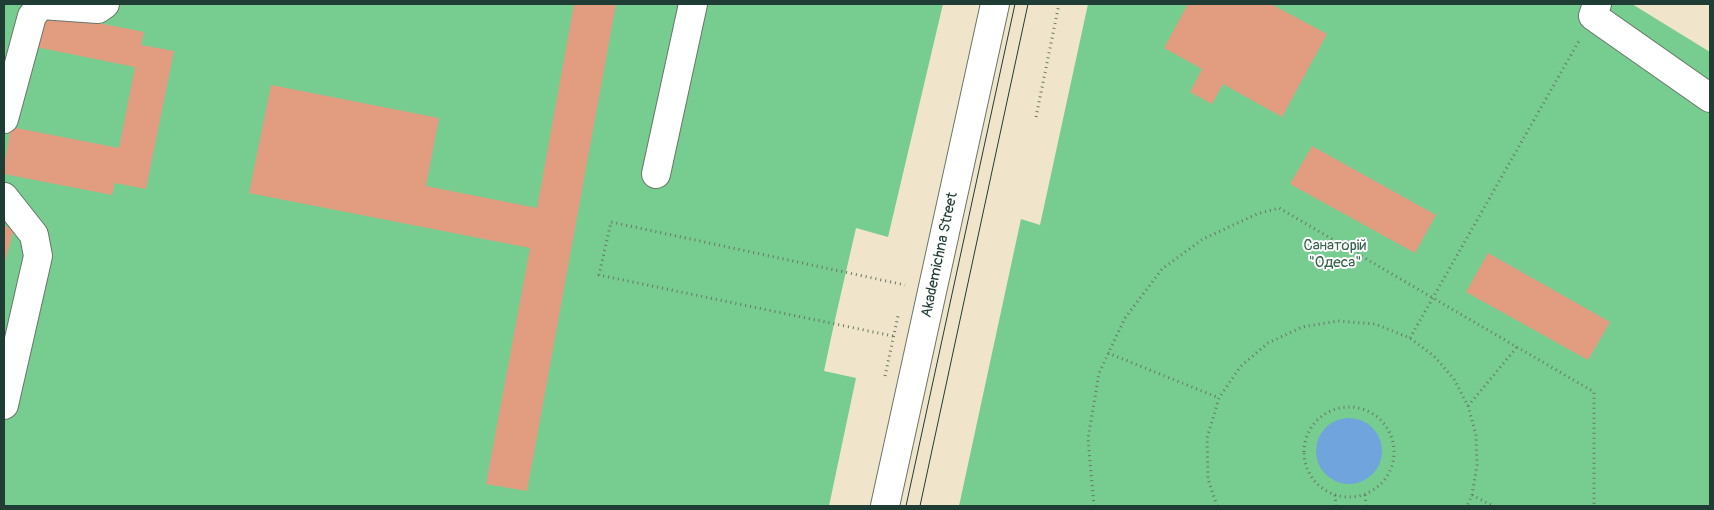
<!DOCTYPE html>
<html>
<head>
<meta charset="utf-8">
<style>
  body { margin:0 }
  #map { position:relative; width:1714px; height:510px; overflow:hidden; background:#f0e5ca; font-family:Pangolin,sans-serif }
  canvas { display:block }
  .frame { position:absolute; inset:0; border:5px solid #1f3d34; pointer-events:none }
</style>
</head>
<body>
<div id="map">
<canvas width="1714" height="510"></canvas>
<div class="frame"></div>
</div>
<script>
const c = document.querySelector('canvas').getContext('2d');
c.lineJoin = 'round';
function fillPath(path, color) { c.fillStyle = color; c.fill(path, 'evenodd'); }
const toPath = rows => new Path2D(rows.map(r => 'M' + r).join(''));
function strokePath(path, color, width, dash) { c.strokeStyle = color; c.lineWidth = width; c.lineCap = dash ? 'butt' : 'round'; c.setLineDash(dash || []); c.stroke(path); }
function write(font, color, halo, rows, align = 'center') {
  c.font = font + ' Pangolin,sans-serif'; c.lineWidth = 4; c.setLineDash([]); c.textBaseline = 'middle'; c.strokeStyle = halo; c.fillStyle = color; for (const [text, x, y, turn = 0] of rows) {
    c.save(); c.translate(x, y); c.rotate((+turn || 0) * Math.PI / 180); c.textAlign = isNaN(turn) ? turn : align; if (halo) c.strokeText(text, 0, 0); c.fillText(text, 0, 0); c.restore();
  }
}
const green = toPath([
  [4,4,943,4,888,237,856,228,834,324,824,371,856,378,829,506,4,506],
  [1088,4,1632,4,1710,52,1710,506,959,506,1021,219,1040,225]
]);
const water = toPath([
  '1316 451a33 33 0 1 1 66 0a33 33 0 1 1-66 0Z'
]);
const building = toPath([
  [574,4,616,4,527,491,486,484,530,248,249,193,271,85,439,118,426,186,537,208],
  [1188,4,1271,4,1327,34,1282,117,1223,84,1212,104,1190,92,1202,69,1164,48],
  [38,11,144,32,141,45,174,51,146,189,115,183,112,195,4,174,4,166,11,127,119,148,135,67,31,46],
  [1312,146,1436,215,1415,253,1290,184],
  [4,226,14,229,4,265],
  [1488,253,1610,322,1588,360,1466,292]
]);
const path = toPath([
  [1036,117,1059,4],
  [893,336,599,275,611,222,905,285],
  [1410,338,1580,39],
  [1108,353,1219,398],
  [885,376,898,316],
  [1468,406,1517,347],
  '1304 452a45 45 0 1 1 90 0a45 45 0 1 1-90 0Z',
  [1335,495,1336,506],
  [1365,495,1366,506],
  [1472,495,1493,506],
  [1094,506,1088,439,1099,373,1125,318,1162,269,1203,239,1257,214,1279,208,1594,392,1594,506],
  [1217,506,1208,479,1207,438,1219,398,1240,367,1268,343,1302,327,1338,321,1375,324,1410,338,1434,356,1454,379,1468,406,1476,435,1477,465,1472,495,1467,506]
]);
const minor = toPath([
  [1597,4,1593,16,1710,98],
  [4,119,29,27,32,16,41,5,98,9,105,4],
  [656,174,693,4],
  [4,197,34,235,38,256,4,405],
  [885,506,995,4]
]);
const tram = toPath([
  [906,506,1015,4],
  [920,506,1028,4]
]);
const parkNames = [
  ["Санаторій",1335,246],
  ["\"Одеса\"",1335,263]
];
const streetNames = [
  ["Akademichna Street",940,255,-78]
];
fillPath(green, '#77cc90');
fillPath(water, '#6fa5dc');
fillPath(building, '#e29d81');
strokePath(minor, '#687868', 30);
strokePath(path, '#687868', 3, [1, 4]);
strokePath(minor, '#fff', 28);
strokePath(tram, '#1f3d34', 1);
write('15px', '#35614b', '#fff', parkNames);
write('15px', '#1f3d34', '#fff', streetNames);
</script>
</body>
</html>
